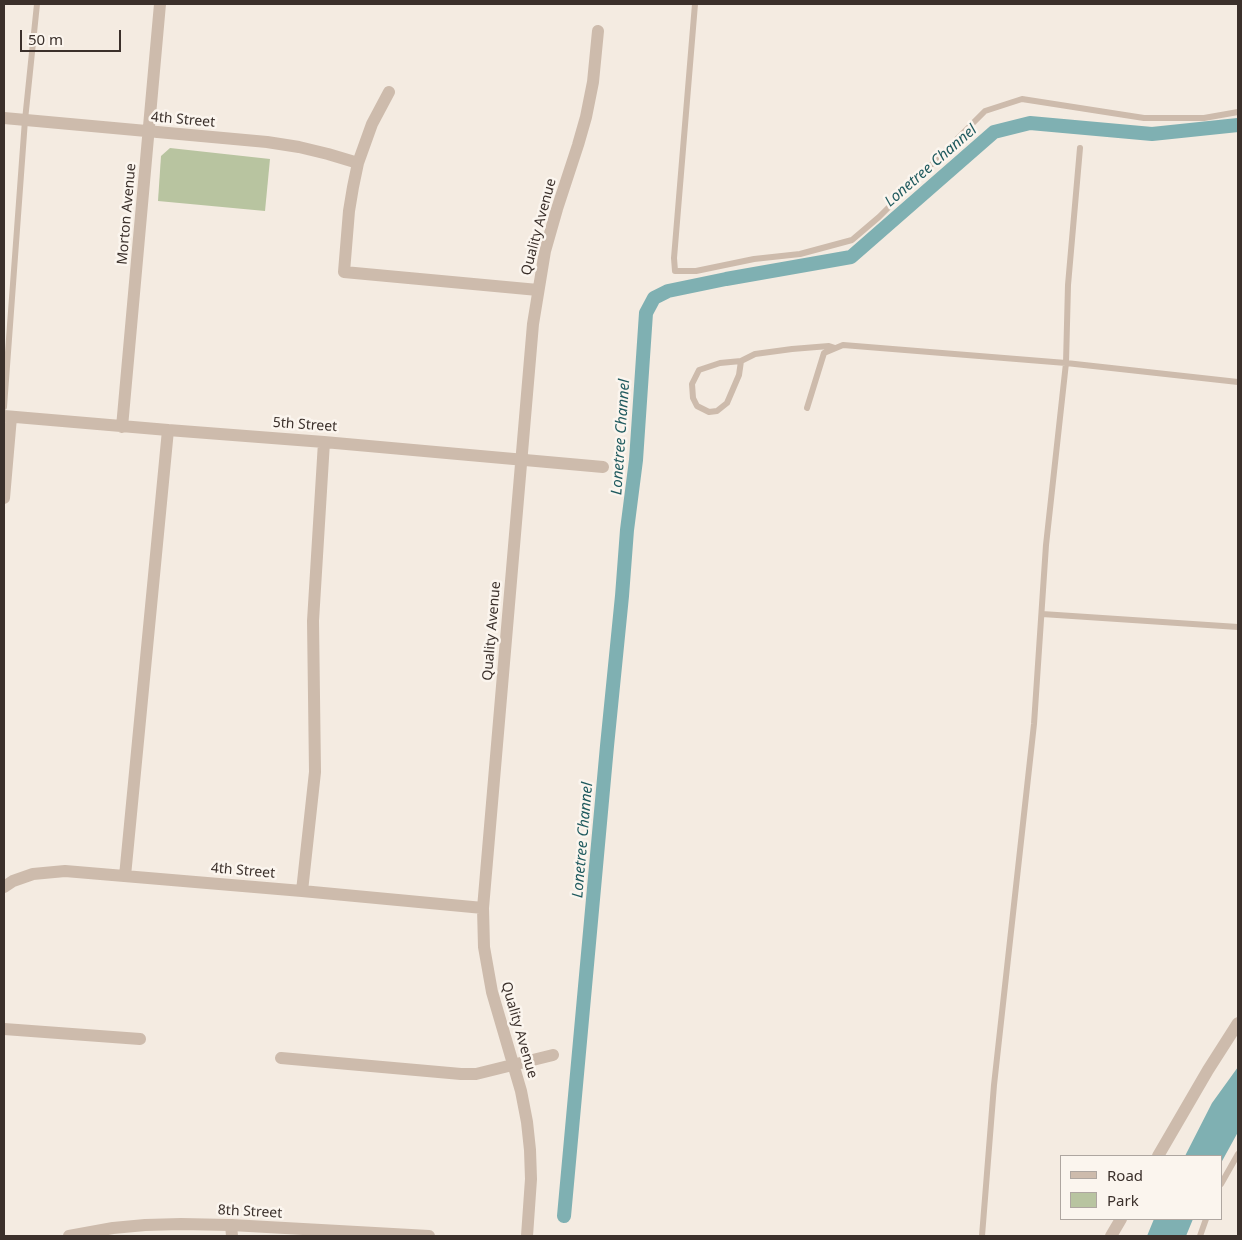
<!DOCTYPE html>
<html>
<head>
<meta charset="utf-8">
<style>
  body { margin:0 }
  #map { position:relative; width:1242px; height:1240px; overflow:hidden; background:#f4ebe1; font-family:"Noto Sans",sans-serif }
  canvas { display:block }
  .frame { position:absolute; inset:0; border:5px solid #3b302b; pointer-events:none }
  .legend { position:absolute; left:1060px; top:1155px; width:162px; height:65px; box-sizing:border-box; background:#fbf5ee; border:1px solid #aea6a0; margin:0; padding:6px 9px; list-style:none; font-size:15px; color:#3b302b }
  .legend li { display:flex; align-items:center; gap:10px; height:25px }
  .legend b { width:25px; border:1px solid #aea6a0 }
  .scale { position:absolute; left:20px; top:30px; width:101px; height:22px; box-sizing:border-box; border:2px solid #3b302b; border-top:0; padding-left:6px; font-size:15px; line-height:18px; white-space:nowrap; color:#3b302b; -webkit-text-stroke:4px #fbf5ee; paint-order:stroke }
</style>
</head>
<body>
<div id="map">
<canvas width="1242" height="1240"></canvas>
<div class="frame"></div>
<ul class="legend">
<li><b style="height:6px;background:#cdbbac"></b>Road</li>
<li><b style="height:14px;background:#b8c4a0"></b>Park</li>
</ul>
<div class="scale">50 m</div>
</div>
<script>
const c = document.querySelector('canvas').getContext('2d');
c.lineJoin = 'round';
function fillPath(path, color) { c.fillStyle = color; c.fill(path, 'evenodd'); }
const toPath = rows => new Path2D(rows.map(r => 'M' + r).join(''));
function strokePath(path, color, width, dash) { c.strokeStyle = color; c.lineWidth = width; c.lineCap = dash ? 'butt' : 'round'; c.setLineDash(dash || []); c.stroke(path); }
function write(font, color, halo, rows, align = 'center') {
  c.font = font + ' "Noto Sans",sans-serif'; c.lineWidth = 5; c.setLineDash([]); c.textBaseline = 'middle'; c.strokeStyle = halo; c.fillStyle = color; for (const [text, x, y, turn = 0] of rows) {
    c.save(); c.translate(x, y); c.rotate((+turn || 0) * Math.PI / 180); c.textAlign = isNaN(turn) ? turn : align; if (halo) c.strokeText(text, 0, 0); c.fillText(text, 0, 0); c.restore();
  }
}
const green = toPath([
  [170,148,270,159,265,211,158,201,161,156]
]);
const water = toPath([
  [1238,1067,1238,1132,1221,1163,1221,1156,1185,1156,1212,1103],
  [1154,1219,1193,1219,1186,1236,1147,1236]
]);
const canal = toPath([
  [564,1216,607,746,622,596,627,530,636,460,646,313,654,298,668,291,726,279,851,257,994,132,1030,123,1152,134,1238,125]
]);
const service = toPath([
  [695,4,674,258,675,271,696,271,754,259,800,254,852,240,879,217,985,111,1022,99,1144,118,1204,118,1238,112],
  [1080,148,1068,285,1066,363,1238,382],
  [741,361,739,375,727,403,717,411,709,412,697,406,693,398,692,384,699,370,720,363,741,361,755,354,792,349,829,346,835,348],
  [4,407,25,120,37,4],
  [807,408,824,353,843,345,1066,363,1046,545,1034,724,994,1085,982,1236],
  [1042,614,1238,627],
  [1221,1184,1238,1154],
  [1200,1236,1206,1219]
]);
const minor = toPath([
  [389,92,372,124,358,163,353,187,349,211,344,272,538,290],
  [4,118,267,142,299,147,328,154,358,163],
  [4,416,168,430,324,442,603,467],
  [122,427,160,4],
  [4,498,11,417],
  [125,876,168,430],
  [4,887,13,881,33,874,65,871,302,891,483,908],
  [302,891,315,772,313,621,324,442],
  [4,1029,140,1039],
  [281,1058,461,1074,476,1074,553,1055],
  [1158,1156,1208,1070,1238,1023],
  [231,1225,232,1236],
  [527,1236,531,1179,530,1150,527,1122,521,1091,492,992,484,947,483,908,533,324,545,251,557,209,578,145,586,117,593,82,598,31],
  [1111,1236,1121,1219]
]);
const tertiary = toPath([
  [69,1236,113,1228,145,1225,181,1224,231,1225,429,1236]
]);
const streetNames = [
  ["4th Street",183,120,5],
  ["Morton Avenue",127,214,-85],
  ["Quality Avenue",539,227,-75],
  ["5th Street",305,425,4],
  ["Quality Avenue",492,631,-85],
  ["4th Street",243,871,5],
  ["Quality Avenue",519,1030,74],
  ["8th Street",250,1212,3]
];
const waterNames = [
  ["Lonetree Channel",931,166,-41],
  ["Lonetree Channel",621,437,-86],
  ["Lonetree Channel",583,840,-85]
];
fillPath(green, '#b8c4a0');
fillPath(water, '#7fb0b2');
strokePath(canal, '#7fb0b2', 14);
strokePath(service, '#cdbbac', 6);
strokePath(minor, '#cdbbac', 12);
strokePath(tertiary, '#cdbbac', 12);
write('14px', '#3b302b', '#fbf5ee', streetNames);
write('italic 15px', '#1f5a5e', '#fbf5ee', waterNames);
</script>
</body>
</html>
